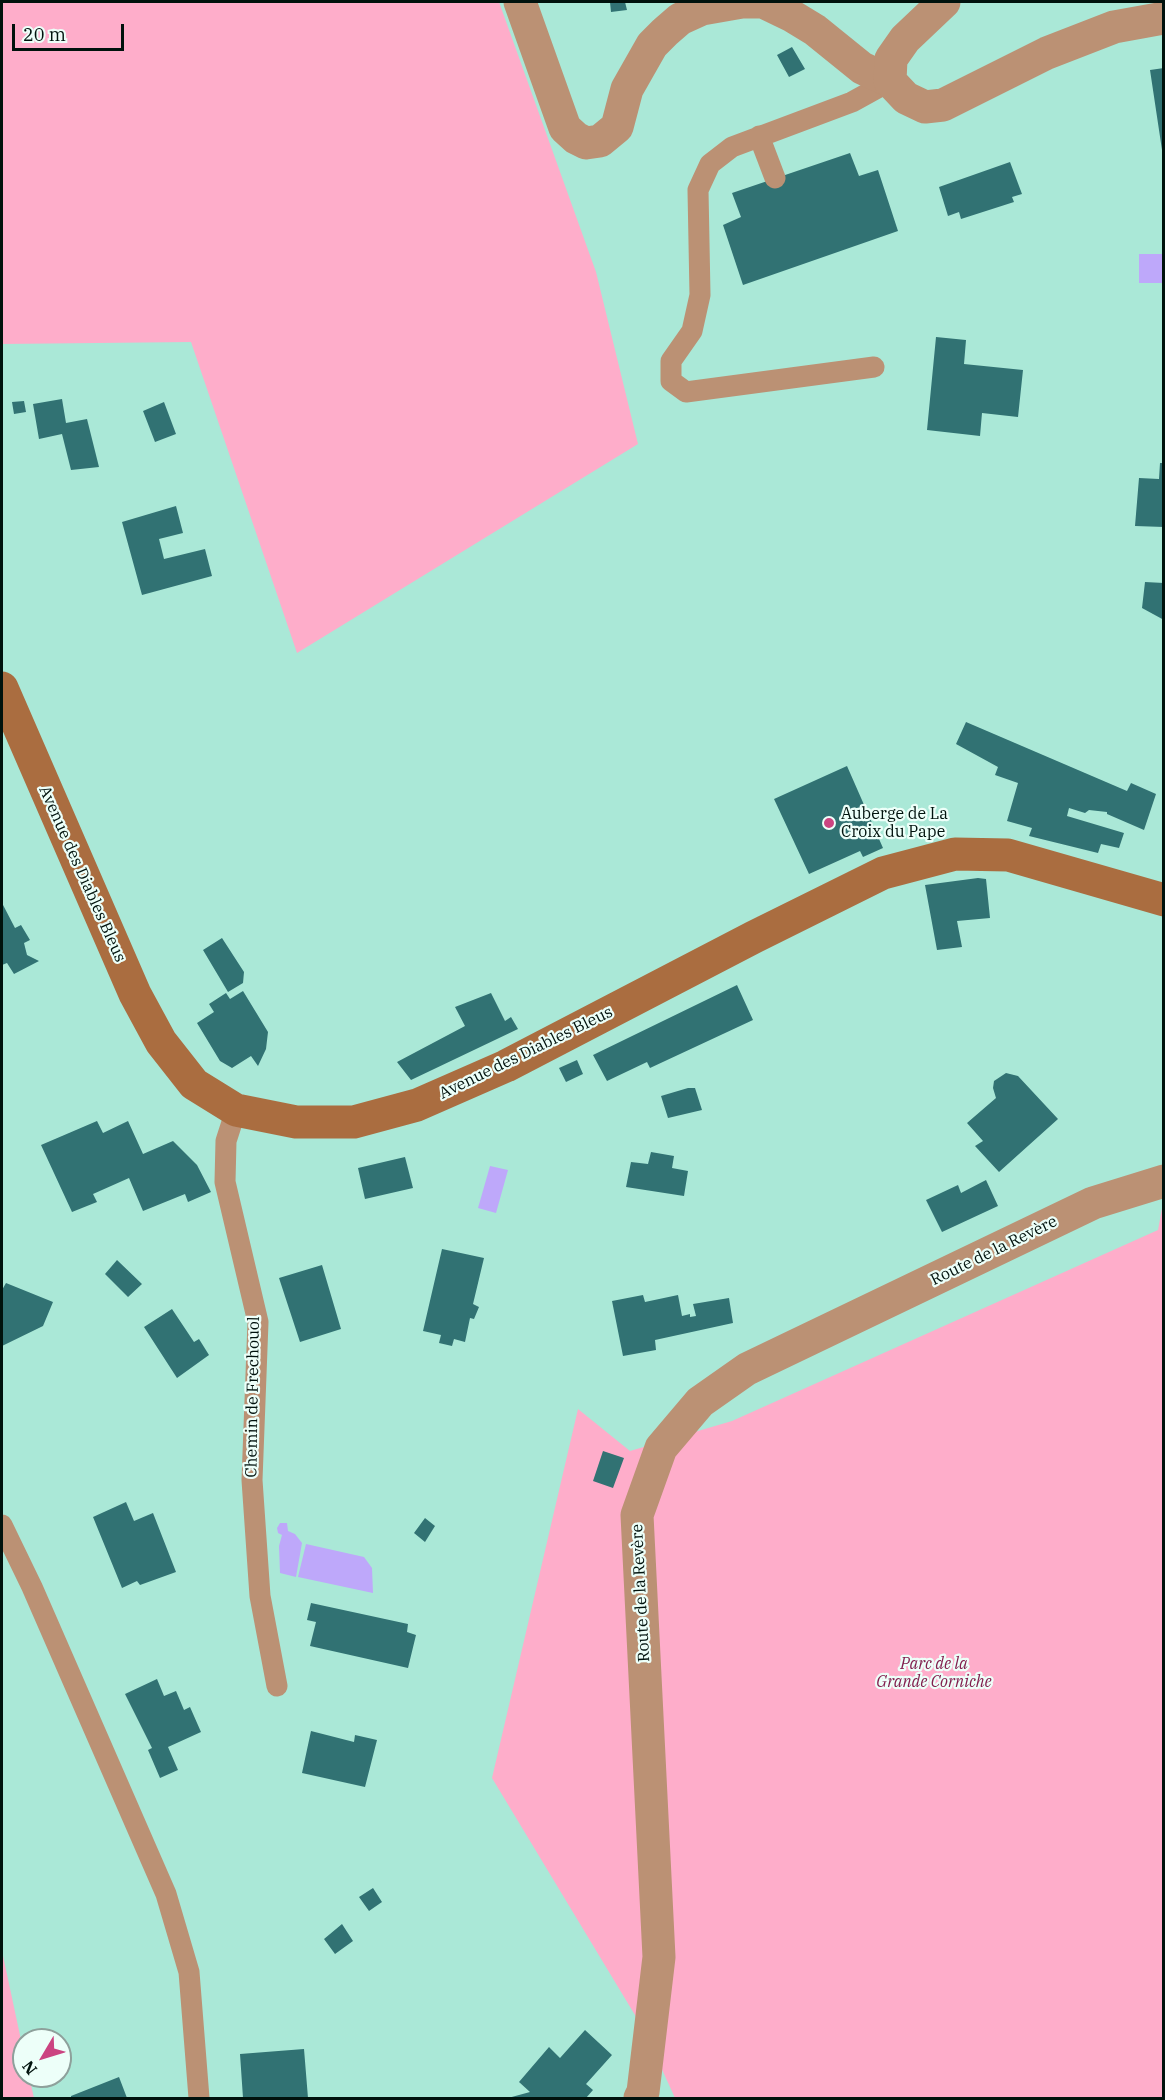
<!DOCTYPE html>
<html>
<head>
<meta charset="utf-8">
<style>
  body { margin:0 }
  #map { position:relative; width:1165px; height:2100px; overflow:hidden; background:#aae8d7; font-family:"IBM Plex Serif",serif }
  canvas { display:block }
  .frame { position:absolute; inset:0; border:3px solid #00120d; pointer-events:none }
  .north { position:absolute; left:12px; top:2028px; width:60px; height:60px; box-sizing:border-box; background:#edfff9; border:2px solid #8ea09b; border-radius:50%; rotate:232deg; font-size:16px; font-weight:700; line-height:24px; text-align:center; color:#00120d }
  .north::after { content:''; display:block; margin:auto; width:21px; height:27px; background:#cb4481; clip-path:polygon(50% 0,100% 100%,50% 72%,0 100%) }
  .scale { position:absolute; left:12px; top:24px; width:112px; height:27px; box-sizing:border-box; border:3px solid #00120d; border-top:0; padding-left:8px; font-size:18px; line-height:21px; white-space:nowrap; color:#00120d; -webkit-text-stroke:4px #edfff9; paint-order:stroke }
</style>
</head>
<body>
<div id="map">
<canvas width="1165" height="2100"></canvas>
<div class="frame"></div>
<div class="north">N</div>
<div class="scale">20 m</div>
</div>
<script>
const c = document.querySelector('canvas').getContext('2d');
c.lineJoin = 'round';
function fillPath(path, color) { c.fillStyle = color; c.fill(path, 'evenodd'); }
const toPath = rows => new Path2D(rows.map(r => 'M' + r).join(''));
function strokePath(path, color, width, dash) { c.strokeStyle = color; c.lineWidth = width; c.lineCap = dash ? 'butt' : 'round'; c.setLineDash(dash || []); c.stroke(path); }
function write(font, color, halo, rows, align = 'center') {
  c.font = font + ' "IBM Plex Serif",serif'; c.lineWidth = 4.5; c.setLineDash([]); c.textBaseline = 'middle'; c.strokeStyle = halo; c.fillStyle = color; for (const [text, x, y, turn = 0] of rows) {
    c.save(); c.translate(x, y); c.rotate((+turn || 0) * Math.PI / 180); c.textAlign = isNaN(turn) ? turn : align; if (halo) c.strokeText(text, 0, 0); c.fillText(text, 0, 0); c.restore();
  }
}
const green = toPath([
  [2,2,499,2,596,272,638,444,297,653,191,342,2,344],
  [1163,1203,1163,2098,675,2098,644,2030,492,1778,578,1409,630,1451,732,1421,1158,1230],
  [2,1951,24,2054,24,2076,29,2076,34,2098,2,2098]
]);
const water = toPath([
  [1139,254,1163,254,1163,283,1139,283],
  [490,1166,508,1170,496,1213,478,1208],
  [280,1523,287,1523,288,1531,295,1534,302,1543,296,1577,280,1573,279,1546,282,1535,278,1533,277,1528],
  [306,1544,364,1557,372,1568,373,1593,298,1577]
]);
const building = toPath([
  [610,2,625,2,627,10,611,12],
  [792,47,805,69,789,77,777,55],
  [1164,68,1164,150,1162,150,1150,70],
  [850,153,859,176,878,170,898,231,743,285,723,225,741,217,732,193],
  [1010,162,1022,194,1012,197,1014,202,961,219,959,212,948,216,939,187],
  [936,337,966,340,964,364,1023,370,1018,417,982,413,980,436,927,430],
  [62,399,66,423,87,419,99,467,71,470,62,434,39,439,33,404],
  [24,401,26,412,14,414,12,402],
  [164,402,176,434,155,442,143,411],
  [1160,463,1164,463,1164,527,1135,526,1139,478,1159,479],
  [176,506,183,533,159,539,164,559,205,549,212,576,142,595,122,522],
  [1145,582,1164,583,1164,620,1142,608],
  [966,722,1127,791,1131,783,1156,794,1144,830,1107,814,1107,812,1089,810,1085,813,1069,808,1067,816,1124,833,1119,848,1101,844,1098,853,1029,836,1032,828,1007,821,1018,783,995,775,998,767,956,744],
  [847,766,883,848,863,857,860,851,809,874,774,799],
  [978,878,986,879,990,918,957,921,962,947,937,950,925,885],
  [2,903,15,928,21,925,30,940,24,943,27,955,39,961,14,974,7,963,2,965],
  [222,938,244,972,243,983,228,992,203,950],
  [737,985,753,1020,650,1068,647,1062,607,1081,593,1055],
  [243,991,268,1032,266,1049,258,1066,251,1056,232,1068,220,1061,197,1023,214,1012,209,1004,226,993,230,999],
  [491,993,505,1021,511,1017,518,1029,411,1080,397,1062,465,1026,455,1007],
  [577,1060,583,1074,566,1082,559,1068],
  [1006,1073,1018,1076,1058,1119,999,1172,975,1146,983,1141,967,1123,996,1098,993,1088,994,1081],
  [688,1088,695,1088,702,1110,668,1118,661,1096],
  [97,1121,103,1133,128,1121,143,1154,173,1141,197,1165,211,1192,188,1202,185,1194,143,1211,129,1178,93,1194,97,1202,72,1212,41,1145],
  [651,1152,674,1156,672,1168,688,1171,684,1196,626,1187,631,1162,648,1164],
  [405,1157,413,1188,365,1199,358,1168],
  [986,1180,998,1206,942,1232,926,1200,958,1185,961,1193],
  [442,1249,484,1258,473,1304,479,1307,474,1319,470,1318,465,1342,454,1339,452,1346,439,1343,441,1335,423,1331],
  [117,1260,142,1284,128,1297,105,1274],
  [322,1265,341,1329,300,1342,279,1278],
  [6,1283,53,1302,43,1326,2,1346,2,1290],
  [643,1295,645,1302,678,1295,682,1316,690,1314,690,1317,696,1316,693,1304,729,1298,733,1323,655,1340,656,1350,623,1356,612,1301],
  [172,1309,194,1342,199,1339,209,1355,177,1378,144,1327],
  [603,1451,624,1458,613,1488,593,1481],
  [126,1502,134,1521,153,1513,176,1572,140,1585,137,1581,122,1588,93,1517],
  [425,1518,435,1526,425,1542,414,1533],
  [311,1603,408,1624,407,1632,416,1635,408,1668,310,1646,316,1622,307,1620],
  [157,1679,164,1696,176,1691,184,1710,190,1707,201,1732,168,1747,178,1770,160,1778,148,1750,152,1748,125,1694],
  [311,1731,354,1742,355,1735,377,1740,365,1787,302,1773],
  [373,1888,382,1902,369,1911,359,1897],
  [342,1924,353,1941,335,1954,324,1939],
  [585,2030,612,2055,586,2084,593,2090,586,2098,508,2098,530,2092,519,2082,549,2047,560,2058],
  [304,2049,308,2098,243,2098,240,2054],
  [119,2077,127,2098,71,2098,71,2096]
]);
const service = toPath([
  [759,136,775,178],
  [874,367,686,392,671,381,671,361,692,331,700,295,698,190,710,164,732,147,852,102,890,81],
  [236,1110,226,1141,225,1182,258,1322,252,1480,260,1596,277,1686],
  [2,1525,32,1587,166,1894,189,1972,199,2098]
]);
const minor = toPath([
  [520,2,565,128,576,138,586,143,600,141,617,127,627,89,652,45,665,32,680,19,702,9,742,2],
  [746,2,763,2,792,16,815,30,862,68,890,81],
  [640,2098,643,2092,659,1957,637,1515,661,1448,700,1402,747,1369,1093,1203,1164,1181]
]);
const tertiary = toPath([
  [944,2,905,39,891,59,890,81,906,98,925,107,943,105,1047,53,1114,27,1164,18]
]);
const secondary = toPath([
  [2,688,135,994,161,1042,194,1084,236,1110,296,1122,354,1122,417,1105,506,1066,754,937,883,873,955,854,1008,855,1164,900]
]);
const markers = [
  [829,823,6,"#cb4481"]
];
const poiNames = [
  ["Auberge de La",841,814],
  ["Croix du Pape",841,832]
];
const streetNames = [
  ["Avenue des Diables Bleus",82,874,66],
  ["Avenue des Diables Bleus",526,1053,-26],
  ["Route de la Revère",994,1251,-26],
  ["Chemin de Frechouol",253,1397,-89],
  ["Route de la Revère",641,1593,-93]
];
const parkNames = [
  ["Parc de la",934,1664],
  ["Grande Corniche",934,1682]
];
fillPath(green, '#feadca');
fillPath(water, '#bea8fa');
fillPath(building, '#317273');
strokePath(service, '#bb9174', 21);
strokePath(minor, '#bb9174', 33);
strokePath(tertiary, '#bb9174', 33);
strokePath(secondary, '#aa6d40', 33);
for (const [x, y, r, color] of markers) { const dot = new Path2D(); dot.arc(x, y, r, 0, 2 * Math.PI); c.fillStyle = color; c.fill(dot); strokePath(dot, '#edfff9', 2); }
write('16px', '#00120d', '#edfff9', poiNames, 'left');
write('16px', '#00120d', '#edfff9', streetNames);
write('italic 16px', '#821f4e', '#edfff9', parkNames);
</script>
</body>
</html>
